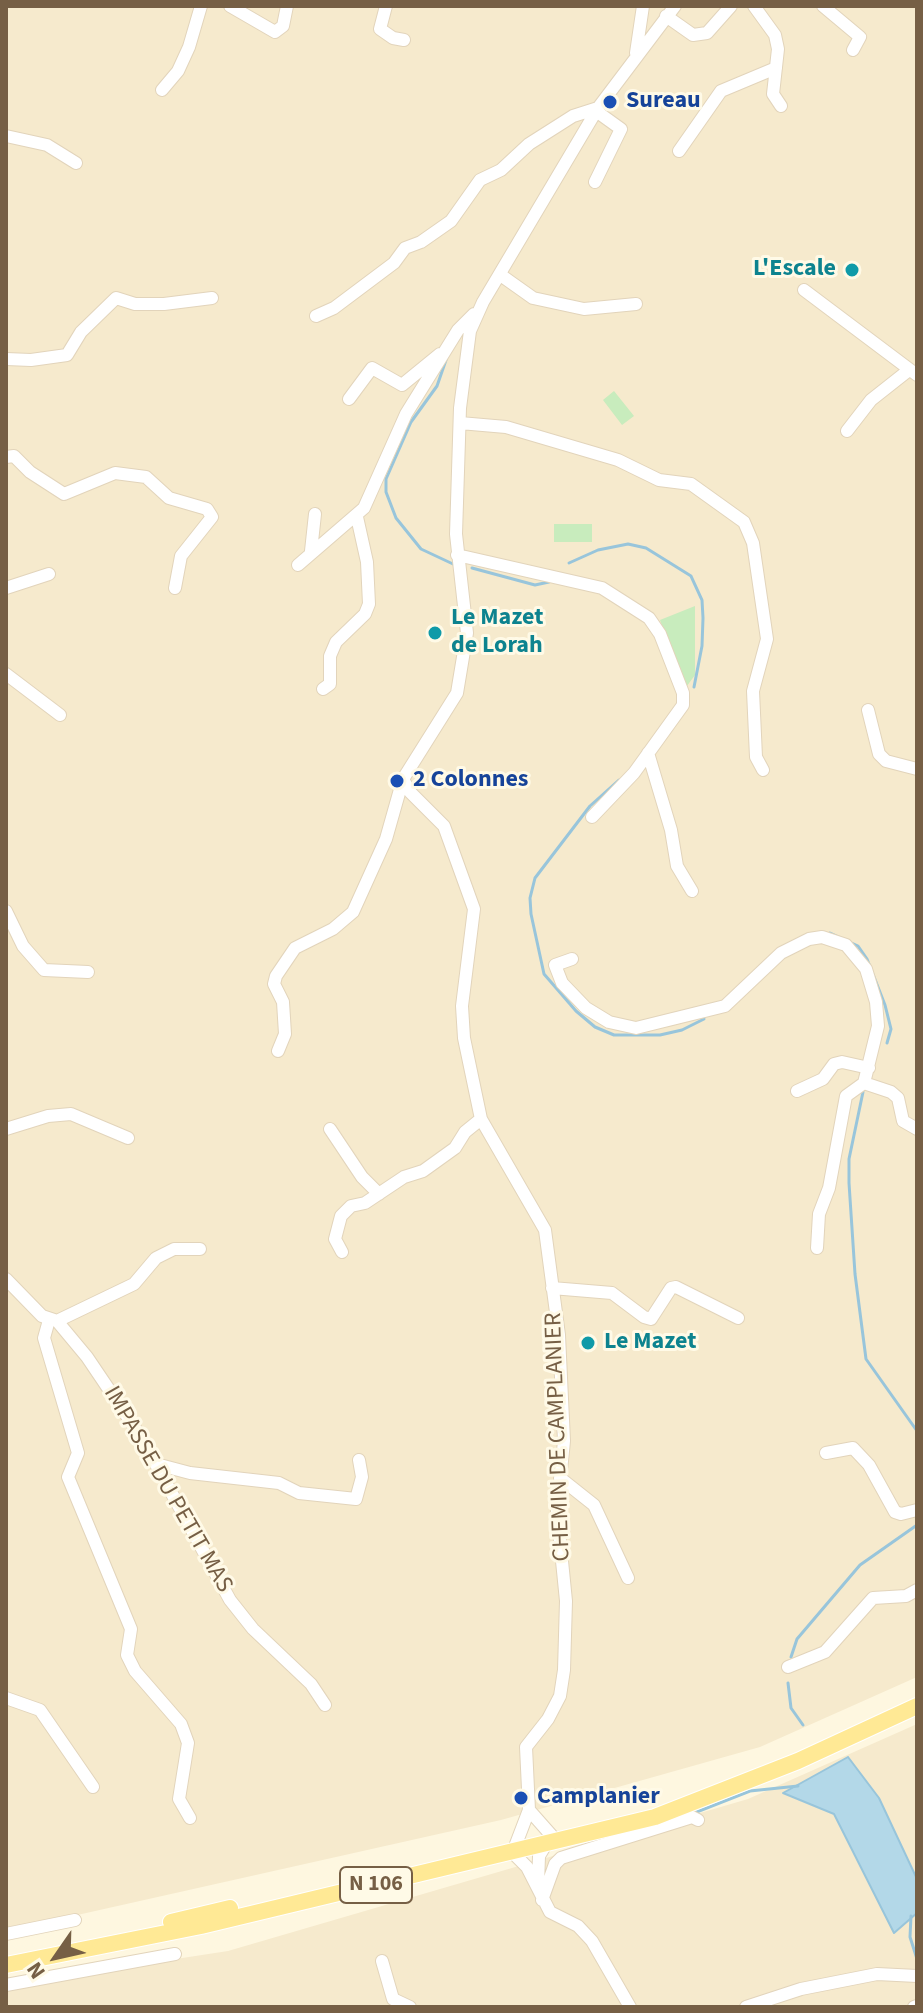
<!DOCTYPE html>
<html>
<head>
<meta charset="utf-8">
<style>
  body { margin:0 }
  #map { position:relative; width:923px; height:2013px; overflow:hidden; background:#fef7e0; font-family:"Source Sans 3",sans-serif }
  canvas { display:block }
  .frame { position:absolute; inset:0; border:8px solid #765f45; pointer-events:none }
  .north { position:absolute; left:16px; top:1917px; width:80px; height:80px; -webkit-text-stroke:6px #fffae7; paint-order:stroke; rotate:236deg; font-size:22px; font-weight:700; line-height:32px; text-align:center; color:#765f45 }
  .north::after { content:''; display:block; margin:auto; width:28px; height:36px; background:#765f45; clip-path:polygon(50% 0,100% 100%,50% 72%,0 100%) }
</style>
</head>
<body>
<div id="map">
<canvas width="923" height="2013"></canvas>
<div class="frame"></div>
<div class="north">N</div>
</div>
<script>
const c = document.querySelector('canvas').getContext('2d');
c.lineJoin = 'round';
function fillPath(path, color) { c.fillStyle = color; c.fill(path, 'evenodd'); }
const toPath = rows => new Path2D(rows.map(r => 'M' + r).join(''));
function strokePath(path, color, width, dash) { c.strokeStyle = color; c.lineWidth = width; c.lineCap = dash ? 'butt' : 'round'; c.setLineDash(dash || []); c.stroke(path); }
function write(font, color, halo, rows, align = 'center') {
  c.font = font + ' "Source Sans 3",sans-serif'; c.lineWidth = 6; c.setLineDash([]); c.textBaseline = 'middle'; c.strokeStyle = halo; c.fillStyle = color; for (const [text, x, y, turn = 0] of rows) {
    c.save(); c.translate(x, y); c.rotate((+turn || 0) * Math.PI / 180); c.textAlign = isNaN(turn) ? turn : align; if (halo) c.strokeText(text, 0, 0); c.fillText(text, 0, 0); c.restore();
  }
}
const residential = toPath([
  [6,6,917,6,917,1677,760,1747,501,1820,64,1918,6,1927],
  [917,1724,917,2007,6,2007,6,1985,228,1951,748,1799]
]);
const green = toPath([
  [614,391,634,416,622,425,603,400],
  [554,524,592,524,592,542,554,542],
  [695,606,695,675,684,690,660,620]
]);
const water = toPath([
  [848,1757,879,1798,917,1879,917,1913,894,1933,834,1814,783,1793,848,1757]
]);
const stream = toPath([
  [446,360,437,386,411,422,386,479,386,492,396,518,421,549,453,564],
  [569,563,598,550,628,544,646,548,691,576,702,600,703,618,702,646,694,687],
  [472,568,535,585,549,582],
  [619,780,590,806,535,878,530,898,531,914,544,974,576,1011,595,1027,614,1035,660,1035,682,1030,704,1019],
  [830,933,858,946,867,959,885,1005,891,1029,887,1043],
  [863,1092,849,1159,849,1183,855,1274,866,1359,917,1431],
  [791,1657,797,1639,860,1565,917,1525],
  [788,1683,791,1708,803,1725],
  [694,1813,750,1791,798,1786],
  [911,1916,910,1937,917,1959]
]);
const minor = toPath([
  [230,6,275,32,283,26,287,6],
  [386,6,380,29,393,38,404,40],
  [754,6,775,35,778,49,773,94,781,106],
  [823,6,860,37,853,50],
  [666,16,693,35,707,33,731,6],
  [636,53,643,6],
  [162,90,178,71,189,47,201,6],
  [6,136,47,145,76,163],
  [679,151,721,91,776,68],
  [595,182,621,129,596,111],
  [502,276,533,298,584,309,636,304],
  [804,290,917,375],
  [316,316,334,308,394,263,405,248,421,242,451,221,480,180,501,170,529,144,573,116,598,108],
  [6,359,31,360,67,355,81,332,116,298,135,304,164,304,212,298],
  [349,399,372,368,402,385,440,354],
  [460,423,506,427,618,460,659,480,691,484,744,522,753,543,767,639,753,691,756,757,763,770],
  [847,431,871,400,909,370],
  [6,457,14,456,30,472,64,494,115,473,146,477,169,498,207,509,212,517,181,556,175,588],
  [311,551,315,514],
  [457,555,602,588,649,618,660,634,683,693,683,705,634,773,592,817],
  [298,565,364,508,406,414,458,330,474,314],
  [6,588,49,574],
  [6,674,60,715],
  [323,689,330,684,330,656,336,642,365,614,369,604,367,562,357,517],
  [868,710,879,754,886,761,917,769],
  [648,753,671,830,677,866,692,891],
  [6,911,23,946,44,970,88,972],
  [572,959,555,965,562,983,586,1008,609,1022,636,1028,725,1006,781,953,809,939,822,937,846,945,866,969,876,1002,878,1026,864,1083,891,1092,898,1098,903,1121,917,1129],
  [278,1051,285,1034,283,1002,274,984,276,976,295,948,333,929,353,912,386,839,403,779],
  [797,1091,823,1079,834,1064,842,1062,869,1068],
  [6,1129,48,1116,71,1114,128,1138],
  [330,1129,362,1177,379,1194],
  [817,1248,819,1214,829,1188,846,1096,864,1083],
  [342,1252,335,1239,341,1216,351,1206,365,1203,404,1177,423,1171,455,1148,465,1132,481,1119],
  [6,1279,42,1316,57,1321,87,1357,141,1437,230,1600,253,1629,311,1684,325,1705],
  [552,1288,612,1293,644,1317,651,1319,671,1288,676,1287,738,1318],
  [49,1320,44,1338,78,1453,68,1477,131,1629,127,1655,135,1671,181,1724,188,1743,179,1799,190,1818],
  [57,1321,134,1284,156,1258,174,1249,200,1249],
  [826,1453,853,1448,869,1465,895,1512,901,1514,917,1510],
  [156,1464,190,1473,279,1483,299,1493,356,1499,362,1477,359,1460],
  [560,1478,594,1505,628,1578],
  [788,1667,825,1652,873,1598,906,1596,917,1590],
  [6,1698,40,1710,93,1787],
  [529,1810,552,1836],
  [516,1844,529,1810,526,1747,548,1719,560,1696,564,1670,566,1601,557,1511,564,1441,559,1335,545,1230,481,1119,464,1038,462,1006,474,909,444,826,410,792,403,779,457,693,467,633,456,534,460,408,470,331,483,302,598,108,675,6],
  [513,1853,527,1867,550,1912,578,1926,592,1941,630,2007],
  [538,1884,539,1856,545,1846],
  [542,1900,555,1864,561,1858,692,1817,698,1820],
  [6,1934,75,1920],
  [382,1961,393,1999,410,2007],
  [6,1985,175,1954],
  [746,2007,801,1989,877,1974,917,1976],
  [914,2007,917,2006]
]);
const major = toPath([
  [171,1922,230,1908],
  [6,1965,201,1926,655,1817,798,1761,917,1706]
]);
const markers = [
  [610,102,8,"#1a4fb4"],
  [852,270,8,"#0f9aa8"],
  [435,633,8,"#0f9aa8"],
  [397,781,8,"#1a4fb4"],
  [588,1343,8,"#0f9aa8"],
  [521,1798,8,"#1a4fb4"]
];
const shields = [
  [376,1885,72]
];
const shieldNames = [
  ["N 106",376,1885]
];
const transitNames = [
  ["Sureau",626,102],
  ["2 Colonnes",413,781],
  ["Camplanier",537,1798]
];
const cultureNames = [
  ["L'Escale",836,270,"right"],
  ["Le Mazet",451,619],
  ["de Lorah",451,647],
  ["Le Mazet",604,1343]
];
const streetNames = [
  ["CHEMIN DE CAMPLANIER",559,1437,-92],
  ["IMPASSE DU PETIT MAS",167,1490,60]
];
fillPath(residential, '#f6eacd');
fillPath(green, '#c8ecbd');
fillPath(water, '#b3d8e8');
strokePath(water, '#98c5db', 2);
strokePath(stream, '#98c5db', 3);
strokePath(minor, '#e2d4bb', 14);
strokePath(major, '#fff', 18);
strokePath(minor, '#fff', 12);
strokePath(major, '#ffe995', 16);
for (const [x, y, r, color] of markers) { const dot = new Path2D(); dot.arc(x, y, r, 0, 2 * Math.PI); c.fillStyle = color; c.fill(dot); strokePath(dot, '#fffae7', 3); }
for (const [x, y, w] of shields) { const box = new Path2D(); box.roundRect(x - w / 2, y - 18, w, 36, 6); c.fillStyle = '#fffae7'; c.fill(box); strokePath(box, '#765f45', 2); }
write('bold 22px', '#765f45', null, shieldNames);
write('bold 24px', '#164399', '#fffae7', transitNames, 'left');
write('bold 24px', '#0d838f', '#fffae7', cultureNames, 'left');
write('24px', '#765f45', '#fffae7', streetNames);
</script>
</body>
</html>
